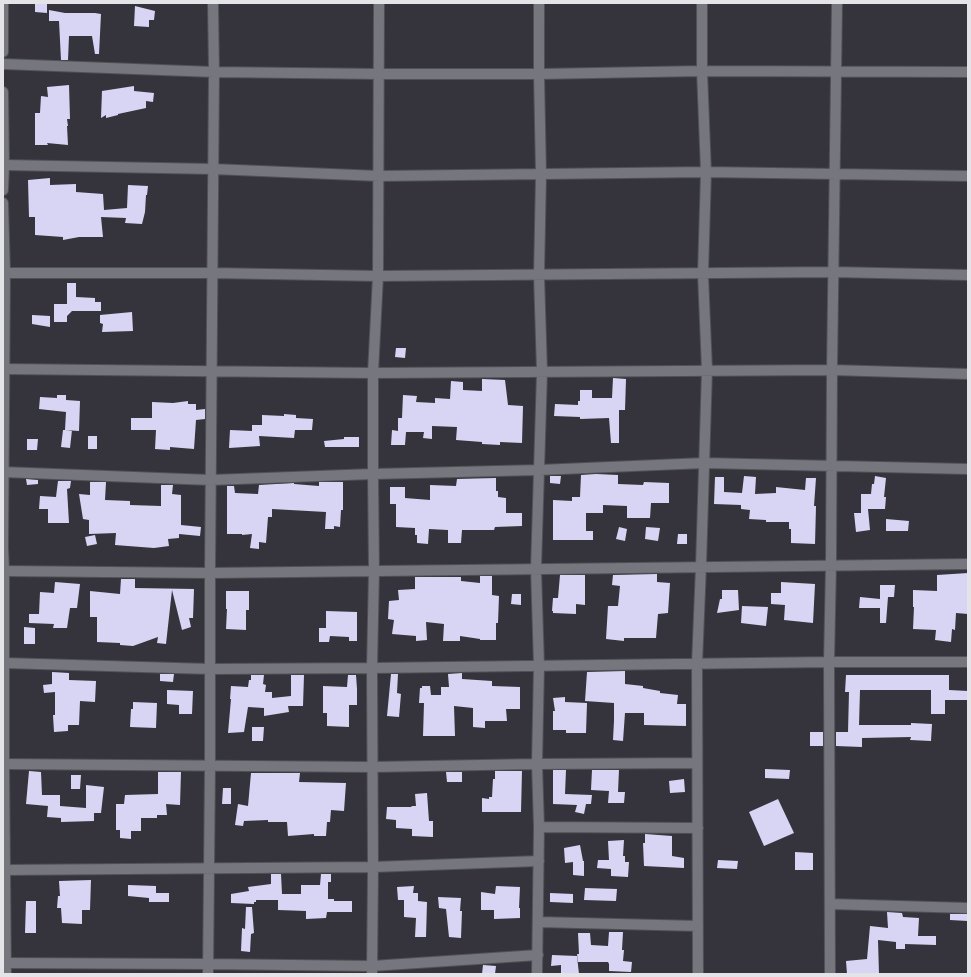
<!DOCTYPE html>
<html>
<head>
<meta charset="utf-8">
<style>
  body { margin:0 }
  #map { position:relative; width:971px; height:977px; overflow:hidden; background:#35343c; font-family:Arial,sans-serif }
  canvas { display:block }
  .frame { position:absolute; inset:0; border:4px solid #e4e4e8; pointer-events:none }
</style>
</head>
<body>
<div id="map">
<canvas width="971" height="977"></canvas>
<div class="frame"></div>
</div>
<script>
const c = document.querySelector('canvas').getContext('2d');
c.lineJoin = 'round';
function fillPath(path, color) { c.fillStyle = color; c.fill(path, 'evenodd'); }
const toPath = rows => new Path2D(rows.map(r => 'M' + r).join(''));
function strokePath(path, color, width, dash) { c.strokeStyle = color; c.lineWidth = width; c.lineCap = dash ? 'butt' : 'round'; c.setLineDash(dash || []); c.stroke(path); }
const building = toPath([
  [35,3,47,3,47,13,35,12],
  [135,6,155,11,154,20,149,20,149,27,134,26],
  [49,10,65,13,95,13,101,14,99,54,95,54,92,36,69,36,68,60,61,60,59,21,49,21],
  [69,85,70,119,67,119,68,126,67,126,68,145,47,143,48,145,35,145,35,113,40,113,41,96,48,97,47,87],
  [134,86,134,91,154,93,153,102,146,101,146,108,118,114,118,115,106,118,106,115,101,118,102,91],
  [50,178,50,185,76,184,76,192,103,194,104,210,127,208,128,185,148,186,147,195,146,195,145,212,142,224,125,223,126,218,101,217,103,237,79,237,63,240,63,237,35,235,35,217,29,217,28,180],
  [67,283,76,283,76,297,95,298,95,302,101,302,101,311,72,311,67,316,67,322,54,322,54,304,67,304],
  [132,312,133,331,102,332,103,324,100,323,100,315],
  [32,315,50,316,50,327,32,324],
  [396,348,406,348,405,358,395,357],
  [613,378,626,379,625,410,619,410,619,443,611,443,609,418,580,419,580,417,554,416,555,404,578,405,578,401,580,401,580,390,592,390,592,398,612,398],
  [482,379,505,380,508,405,523,406,522,443,500,442,500,445,482,444,482,442,456,440,457,427,432,426,432,439,423,438,424,432,406,432,405,445,391,445,392,430,398,431,398,418,402,418,403,395,417,396,416,402,435,403,435,398,450,399,451,381,463,382,463,390,482,391],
  [57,395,66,395,66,400,80,401,79,431,65,430,66,412,39,409,40,397,57,398],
  [188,401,188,404,196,404,196,410,205,409,205,419,196,420,194,449,170,447,170,450,155,449,156,430,131,430,131,418,152,418,152,402,173,403],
  [284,414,296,415,296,418,313,419,312,430,295,430,294,438,259,436,260,446,229,448,230,430,252,431,252,425,262,425,262,415,284,416],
  [63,430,72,430,70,448,61,447],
  [88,436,97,436,97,449,88,449],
  [344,437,359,437,359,447,325,447,324,441,344,439],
  [27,439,38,439,37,450,27,450],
  [596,474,618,475,618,484,643,485,644,482,669,483,669,503,651,503,650,518,627,518,627,506,603,505,603,513,586,513,586,531,593,531,593,540,553,540,553,500,572,501,572,497,580,497,581,475],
  [550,476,561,476,560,484,550,483],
  [744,476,756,477,755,494,776,493,776,487,805,490,806,478,816,478,814,506,816,506,815,544,791,543,791,529,789,529,789,522,766,522,766,520,749,519,750,510,741,509,741,505,714,504,715,477,724,477,724,492,742,493],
  [875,476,886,478,884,497,886,497,885,509,868,509,870,530,856,532,854,513,861,513,861,494,871,494,872,484,874,484],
  [496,478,496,491,498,491,498,497,506,498,506,513,522,513,522,526,495,527,494,530,462,530,461,543,448,543,448,530,429,529,428,544,417,543,417,535,415,535,415,528,396,527,396,504,390,504,390,487,405,487,405,498,430,500,430,485,456,486,457,479],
  [26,479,38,480,38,484,27,485],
  [58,481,71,481,70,488,67,489,69,523,48,523,48,509,39,509,40,496,56,497],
  [90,482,106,482,105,500,130,501,130,505,161,506,161,485,173,485,172,494,181,495,181,525,201,527,200,536,179,534,179,538,168,539,169,546,154,548,115,545,116,533,89,534,89,520,83,519,79,494,90,495],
  [319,482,343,482,343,510,341,510,340,527,334,526,334,529,325,529,326,512,272,509,272,517,268,517,266,543,259,542,259,549,250,548,252,534,242,535,242,534,227,534,227,486,234,486,235,493,258,494,259,485,294,483,294,484,319,486],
  [886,519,909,521,908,531,886,531],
  [619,527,627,529,625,541,616,539],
  [646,527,660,528,658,541,645,539],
  [678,534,687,534,687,544,677,544],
  [95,535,97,544,87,546,85,537],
  [968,573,968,614,956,613,955,630,952,629,951,642,935,640,936,630,913,629,914,607,913,607,913,590,937,591,937,575],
  [657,574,657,582,670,583,668,613,658,614,656,638,624,638,624,641,606,639,608,606,618,606,620,586,612,585,613,575],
  [560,575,585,575,585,605,576,604,576,614,553,613,553,611,552,611,553,598,558,598],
  [480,576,492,576,492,595,499,596,498,623,496,623,496,640,480,640,480,639,460,636,460,641,443,641,444,624,426,622,427,640,416,641,416,636,392,634,394,620,388,619,389,601,399,600,398,590,415,589,415,577,461,577,461,581,480,583],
  [121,579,135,579,135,588,194,589,193,618,189,618,191,627,182,630,172,590,166,644,157,643,158,637,133,646,120,645,120,643,97,642,97,617,90,617,90,591,120,594],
  [55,582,80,584,77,608,70,608,67,628,53,628,54,624,29,623,29,614,39,614,40,592,54,593],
  [781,582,815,584,813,623,784,620,785,605,771,604,771,593,781,593],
  [880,585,895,585,894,597,888,597,886,623,880,623,880,608,859,608,860,597,880,599],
  [722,590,738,590,739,610,717,613,720,599,722,599],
  [226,591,249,591,249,610,246,610,246,630,226,629,227,609,226,609],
  [512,594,521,594,521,605,511,604],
  [742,606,768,607,766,626,741,623],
  [326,611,357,612,357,641,349,641,349,637,330,636,329,642,319,642,319,628,326,628],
  [24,627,35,628,35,644,24,644],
  [625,671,625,684,643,686,643,688,660,691,660,693,678,695,677,704,686,704,686,726,644,725,644,713,625,713,623,741,613,740,614,721,614,703,585,701,587,672],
  [52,672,69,673,69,680,96,681,95,702,80,701,79,725,68,725,68,731,54,732,53,715,55,715,55,692,44,693,43,685,52,684],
  [462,673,462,679,492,681,492,686,520,687,520,709,506,709,507,721,485,721,485,728,473,727,473,708,454,706,455,736,423,736,424,703,419,703,420,688,422,688,422,686,430,686,431,695,441,695,441,687,449,687,448,674],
  [160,674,174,674,173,682,160,681],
  [391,674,398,674,397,693,401,694,399,717,387,716],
  [251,675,264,675,263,684,266,685,265,692,272,692,272,698,291,696,291,675,304,675,303,706,288,706,289,712,264,716,264,708,248,707,244,732,228,733,231,699,230,699,231,686,248,687,249,680,251,680],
  [348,675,356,675,357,689,357,705,349,705,349,727,327,726,327,713,323,713,323,686,347,687],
  [846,675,949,675,949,690,968,691,968,700,945,700,945,714,931,714,931,690,860,690,859,725,911,725,911,723,932,724,931,741,910,740,911,737,862,738,862,747,836,746,836,732,848,732,849,692,845,692],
  [167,690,193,691,192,714,179,714,179,705,167,704],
  [565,697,565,702,587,703,586,733,566,733,566,730,553,730,553,711,555,711,553,698],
  [133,702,157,703,156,728,130,727,131,709,133,709],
  [252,727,264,727,263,741,252,741],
  [810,732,823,732,823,746,810,746],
  [765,769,790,770,789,779,765,778],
  [553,770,566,770,565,794,592,795,591,804,586,804,584,814,575,812,577,805,553,804],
  [592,770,619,770,618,792,625,792,624,803,608,803,609,791,591,790],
  [29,771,41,772,42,795,60,795,60,806,86,808,86,785,104,787,101,813,94,813,94,821,61,822,61,818,47,817,48,806,26,804],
  [495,771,522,771,521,812,482,812,482,798,489,799,489,797,492,797,493,779,495,779],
  [158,772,181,772,180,805,166,804,167,815,157,815,157,818,141,818,141,831,131,831,131,839,120,838,120,830,116,830,116,804,124,804,125,795,158,794],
  [446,772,462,772,462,782,447,782],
  [251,773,300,773,299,782,346,783,344,811,331,810,330,822,327,822,326,836,314,836,314,834,288,836,287,822,268,822,268,820,244,821,243,826,235,825,238,804,248,806],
  [71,775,81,775,80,789,71,789],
  [684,779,685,792,670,793,669,781],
  [223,788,231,788,231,804,222,804],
  [427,793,429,821,433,821,433,837,412,836,412,829,396,828,396,820,386,819,387,807,411,807,412,806,416,806,415,794],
  [778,799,794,833,764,846,749,812],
  [645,834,672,836,672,856,684,858,684,868,644,866,643,843,645,843],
  [624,840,623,856,625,856,625,862,629,862,628,877,611,876,611,869,597,868,598,860,609,860,608,841],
  [580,845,583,861,584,861,584,876,573,875,573,862,565,863,564,848],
  [795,852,813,853,813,870,795,870],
  [718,860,738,861,737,869,717,868],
  [271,874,281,874,282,894,301,894,301,885,320,885,321,874,331,874,331,882,328,882,328,899,334,899,334,901,352,901,352,912,327,912,326,918,306,919,306,911,278,910,278,900,256,900,256,902,254,902,254,904,231,903,231,894,249,891,248,887,271,884],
  [91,880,90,910,82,910,82,924,62,923,61,908,57,908,58,896,60,896,59,881],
  [128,885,156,886,156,893,169,893,169,902,149,902,149,898,128,896],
  [414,886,413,893,418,893,418,901,427,902,426,937,415,937,416,918,404,917,404,900,398,900,397,887],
  [496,886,520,887,519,908,520,908,520,918,494,919,494,910,481,910,481,892,495,894],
  [585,888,617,889,616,901,584,900],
  [550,893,573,894,573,903,550,902],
  [438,897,461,898,460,911,462,911,461,938,449,937,446,909,439,908],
  [26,901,36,901,36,933,25,933],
  [246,907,252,907,254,933,251,934,250,952,241,951,242,928,245,929],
  [887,912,902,913,903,917,919,918,918,936,936,936,936,945,905,944,905,949,896,949,896,942,878,940,879,974,847,974,846,961,867,959,870,926,888,928],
  [950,914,968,914,968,921,950,920],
  [609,932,623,932,622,950,624,950,623,961,632,962,631,972,609,971,609,964,608,962,578,962,577,954,579,954,578,933,590,933,591,945,608,946],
  [552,955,577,956,579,974,561,974,561,965,551,966],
  [483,965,496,966,495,974,482,974]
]);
const street = toPath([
  [3,64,214,72,380,74,539,74,702,71,968,72],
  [4,165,213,169,379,176,706,172,968,176],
  [5,273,212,273,378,276,833,272,968,275],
  [5,369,373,373,832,370,968,374],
  [3,472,211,480,373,474,539,470,704,463,968,469],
  [4,571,210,573,968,564],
  [4,663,210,669,372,668,829,662,968,662],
  [4,764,372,767,537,764,697,763],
  [539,827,698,828],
  [3,870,373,867,539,861],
  [830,904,968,908],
  [539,922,698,926],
  [6,963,208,964,372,966,538,955],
  [208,974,210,766,210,573,214,72,213,3],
  [372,974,373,867,372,668,374,570,373,474,373,373,378,276,379,3],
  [537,974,539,827,537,764,539,666,536,569,542,372,539,275,541,175,539,74,539,3],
  [698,974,697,664,701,566,707,370,703,274,706,172,702,71,702,3],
  [830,974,829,662,831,564,832,370,837,3]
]);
const secondary = toPath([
  [3,52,3,3],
  [3,92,4,165,3,190],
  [3,203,5,273,3,547,4,571,4,764,6,974]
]);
fillPath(building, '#d8d5f4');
strokePath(street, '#515055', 12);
strokePath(secondary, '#515055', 12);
strokePath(street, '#76767e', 10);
strokePath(secondary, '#76767e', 10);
</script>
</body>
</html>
